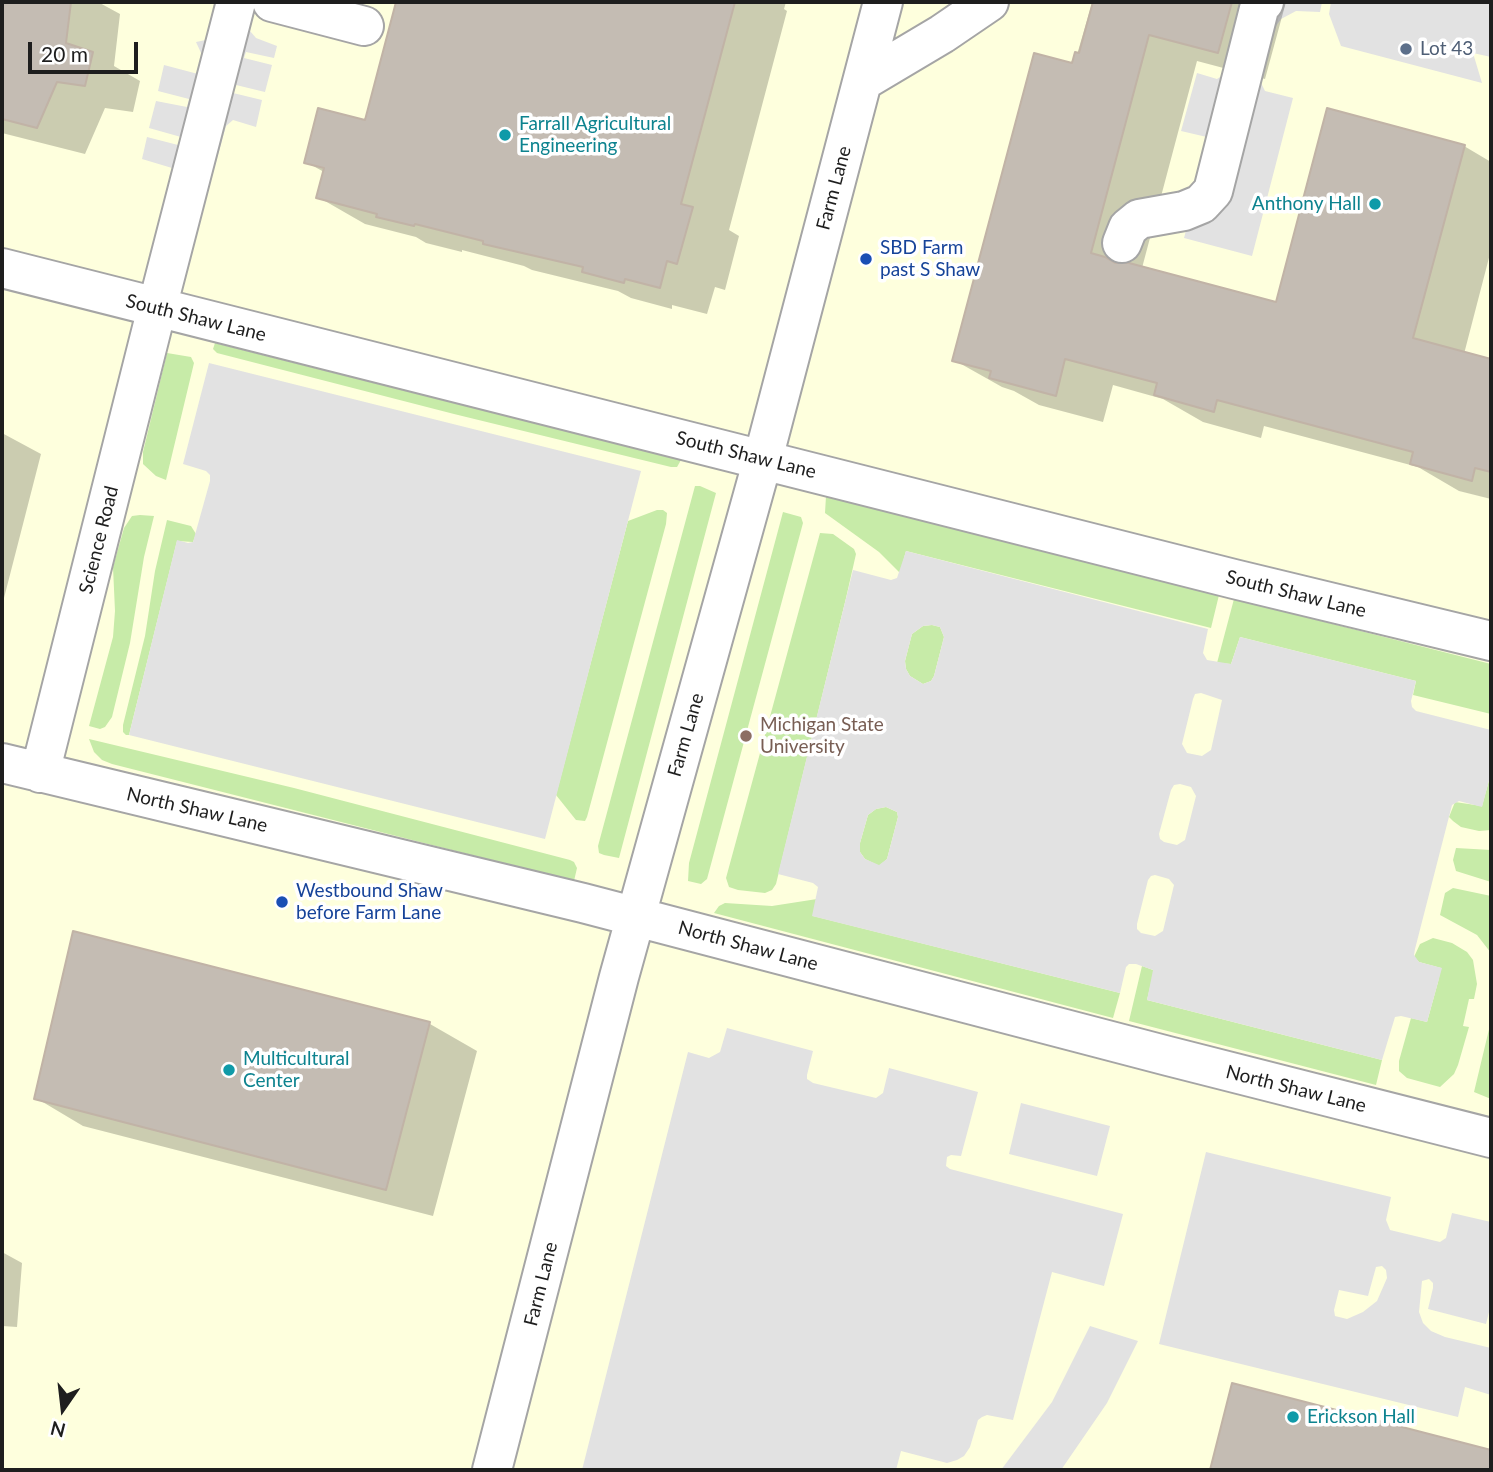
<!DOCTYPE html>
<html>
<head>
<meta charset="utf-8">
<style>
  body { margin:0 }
  #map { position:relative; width:1493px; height:1472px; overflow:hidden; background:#efece4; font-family:Lato,sans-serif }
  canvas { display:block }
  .frame { position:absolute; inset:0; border:4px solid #1e1e1e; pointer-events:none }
  .north { position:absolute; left:28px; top:1374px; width:70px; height:70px; -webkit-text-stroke:5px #fff; paint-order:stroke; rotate:194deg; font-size:19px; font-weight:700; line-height:28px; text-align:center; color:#1e1e1e }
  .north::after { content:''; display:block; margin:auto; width:24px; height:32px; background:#1e1e1e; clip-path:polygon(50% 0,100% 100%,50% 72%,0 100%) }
  .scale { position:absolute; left:28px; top:42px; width:110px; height:32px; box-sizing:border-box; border:4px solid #1e1e1e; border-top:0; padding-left:9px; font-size:21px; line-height:24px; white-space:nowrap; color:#1e1e1e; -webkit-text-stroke:5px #fff; paint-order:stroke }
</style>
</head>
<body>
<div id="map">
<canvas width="1493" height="1472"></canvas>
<div class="frame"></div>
<div class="north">N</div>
<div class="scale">20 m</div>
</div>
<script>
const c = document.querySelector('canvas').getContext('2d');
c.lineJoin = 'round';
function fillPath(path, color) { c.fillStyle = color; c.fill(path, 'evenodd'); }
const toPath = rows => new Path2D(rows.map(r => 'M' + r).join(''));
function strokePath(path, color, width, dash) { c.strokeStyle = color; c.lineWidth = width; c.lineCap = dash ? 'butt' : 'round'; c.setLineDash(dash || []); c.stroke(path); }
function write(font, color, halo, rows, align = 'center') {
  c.font = font + ' Lato,sans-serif'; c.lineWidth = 7; c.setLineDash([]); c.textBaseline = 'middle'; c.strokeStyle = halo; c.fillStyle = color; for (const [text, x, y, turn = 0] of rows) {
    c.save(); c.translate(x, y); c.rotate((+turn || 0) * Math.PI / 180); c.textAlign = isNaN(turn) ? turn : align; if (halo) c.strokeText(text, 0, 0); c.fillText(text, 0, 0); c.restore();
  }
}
const education = toPath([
  [2,2,1491,2,1491,1470,2,1470]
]);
const grass = toPath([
  [215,343,617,444,681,460,677,467,671,467,454,414,217,353,213,349],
  [167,353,191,357,194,363,166,480,156,476,143,464,143,452],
  [695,486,700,486,716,493,712,508,619,858,604,855,599,853,598,846],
  [826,496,1219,595,1211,628,906,551,900,573,879,552,825,513],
  [657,510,663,510,667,513,666,524,587,817,585,821,576,820,556,795,628,521],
  [783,512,801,517,803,523,707,879,701,884,688,881,689,863],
  [140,515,154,516,144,557,130,643,112,717,105,727,100,729,89,726,113,637,115,611,113,567,124,528,132,516],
  [167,520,191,526,196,534,193,542,177,541,129,735,126,735,123,732,123,725,145,636,155,571],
  [820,533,833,534,854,549,856,554,846,598,776,884,772,890,765,893,738,890,729,887,726,878],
  [1234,599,1491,664,1491,714,1413,695,1416,681,1240,637,1231,664,1217,663],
  [932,625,940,627,944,637,934,676,931,681,923,684,910,676,906,669,905,661,912,634,923,626],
  [89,739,294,788,570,860,574,862,577,868,574,881,112,764,102,760,94,752],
  [1491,773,1491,830,1479,831,1461,827,1453,821,1449,817,1455,802,1482,806],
  [886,807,897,812,898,817,887,859,879,866,865,859,860,852,860,843,868,815,876,809],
  [1456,848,1491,850,1491,882,1456,871,1453,860],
  [1453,888,1491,896,1491,953,1477,935,1440,915,1445,893],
  [817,899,813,916,1120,993,1113,1018,714,913,719,906,725,903,772,906],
  [1433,938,1452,943,1467,952,1473,960,1477,984,1474,999,1469,999,1463,1026,1469,1027,1458,1065,1454,1074,1440,1087,1407,1078,1399,1071,1399,1061,1411,1018,1427,1022,1438,982,1441,968,1419,962,1414,957,1420,944],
  [1142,966,1153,970,1153,975,1147,1000,1382,1060,1376,1085,1129,1021],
  [1491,1021,1491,1099,1474,1092]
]);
const parking = toPath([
  [1247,2,1322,2,1320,12,1296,11,1281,19,1270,34,1258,77,1265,91,1293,98,1252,256,1184,238,1211,138,1181,131,1197,73,1217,79,1229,71],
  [1331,2,1491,2,1491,57,1473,53,1482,83,1341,46,1329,14],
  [250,31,256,38,277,46,274,58,246,52,244,58,272,65,265,92,236,85,233,93,262,100,256,127,233,120,226,126,209,187,169,178,172,168,142,159,147,137,178,145,181,137,149,128,156,101,187,107,189,99,158,91,164,65,198,74,202,55,196,42],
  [209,363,641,471,545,839,129,735,177,540,188,543,193,542,210,481,210,475,206,471,183,464],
  [906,551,1208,629,1203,653,1207,660,1231,664,1240,637,1416,681,1411,701,1412,707,1416,711,1491,730,1491,773,1482,807,1459,801,1452,805,1415,949,1414,955,1419,962,1442,968,1427,1022,1401,1016,1395,1017,1382,1060,1147,1000,1153,970,1136,964,1129,964,1126,967,1120,993,812,916,818,887,813,883,778,874,853,570,891,580,897,578],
  [932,625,940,627,944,637,934,676,931,681,923,684,910,676,906,669,905,661,912,634,923,626],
  [1201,693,1222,700,1211,750,1202,756,1187,753,1182,744,1193,699,1195,694],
  [1180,784,1191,787,1196,796,1185,840,1177,845,1164,842,1160,839,1159,834,1171,790,1174,785],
  [886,807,897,812,898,817,887,859,879,865,865,859,860,852,860,843,868,815,876,809],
  [1155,875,1169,879,1174,885,1163,931,1155,936,1141,933,1137,929,1137,924,1148,880,1151,876],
  [727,1028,813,1051,807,1075,807,1079,813,1083,876,1098,883,1093,889,1068,978,1092,961,1156,951,1155,947,1157,946,1166,950,1169,1123,1214,1104,1286,1052,1272,1013,1420,987,1415,982,1417,978,1420,970,1447,964,1456,957,1460,947,1463,901,1451,896,1470,582,1470,688,1052,709,1058,720,1052],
  [1021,1103,1110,1126,1097,1176,1009,1154],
  [1206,1152,1391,1197,1386,1220,1390,1230,1440,1242,1446,1238,1452,1213,1491,1222,1491,1304,1486,1324,1428,1309,1433,1288,1433,1283,1429,1279,1422,1281,1419,1312,1423,1323,1431,1331,1445,1337,1491,1348,1491,1395,1465,1387,1458,1417,1159,1344],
  [1382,1266,1386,1270,1387,1278,1377,1301,1363,1312,1347,1319,1335,1316,1334,1310,1339,1290,1368,1296,1376,1267],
  [1090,1326,1138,1341,1107,1403,1061,1470,1001,1470,1052,1402]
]);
const shadow = toPath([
  [2,2,98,2,120,14,114,66,140,81,133,112,105,108,85,154,2,133],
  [398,2,786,2,784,9,787,11,729,230,739,236,725,290,715,287,707,314,672,305,672,309,631,298,618,291,532,270,524,266,462,250,462,252,426,243,416,237,365,224,318,197,324,172,306,162,366,123],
  [1089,2,1286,2,1265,79,1197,61,1142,268,1277,304,1464,146,1491,162,1491,250,1464,354,1491,361,1491,499,1459,491,1418,467,1264,426,1261,438,1203,422,1163,399,1113,385,1103,422,1039,405,1014,391,1002,387,954,360,1074,65,1092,3],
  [2,433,41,454,4,598,2,597],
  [74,933,430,1024,477,1051,433,1216,83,1126,36,1098],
  [2,1252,22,1263,17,1327,2,1326],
  [1234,1385,1491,1452,1491,1470,1212,1470]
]);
const building = toPath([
  [2,2,71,2,66,43,93,52,85,86,57,82,37,128,2,119,2,2],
  [396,2,735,2,681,204,693,207,677,264,667,261,660,288,625,279,624,283,582,272,583,267,483,244,483,241,415,224,414,226,376,217,377,214,316,198,324,168,304,163,318,108,365,120,396,2],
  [1093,2,1232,2,1218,53,1149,35,1091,253,1105,257,1115,263,1129,263,1276,302,1327,108,1465,145,1413,338,1491,359,1491,472,1475,468,1472,481,1410,464,1413,452,1217,400,1214,412,1154,395,1157,383,1065,359,1056,396,989,378,991,371,952,361,1034,53,1072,63,1075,52,1079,53,1093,2],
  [73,931,430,1022,386,1190,34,1099,73,931],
  [1232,1383,1491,1450,1491,1470,1210,1470,1232,1383]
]);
const minor = toPath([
  [272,2,364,26],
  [863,81,942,34,989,2],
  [1122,243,1128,228,1139,219,1184,211,1201,204,1213,191,1260,5,1264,2],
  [2,268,1234,579,1491,641],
  [2,763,583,903,1168,1056,1491,1138],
  [40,773,157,308,236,2],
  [492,1470,619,977,763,459,883,2]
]);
const markers = [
  [1406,49,7,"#5c6f8a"],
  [505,135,7,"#0f9aa8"],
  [1375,204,7,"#0f9aa8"],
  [866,259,7,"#1a4fb4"],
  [746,736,7,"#8d6e63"],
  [282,902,7,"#1a4fb4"],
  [229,1070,7,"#0f9aa8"],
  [1293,1417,7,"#0f9aa8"]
];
const serviceNames = [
  ["Lot 43",1420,49]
];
const cultureNames = [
  ["Farrall Agricultural",519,124],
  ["Engineering",519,146],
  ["Anthony Hall",1361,204,"right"],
  ["Multicultural",243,1059],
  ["Center",243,1081],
  ["Erickson Hall",1307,1417]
];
const streetNames = [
  ["Farm Lane",834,188,-75],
  ["South Shaw Lane",196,318,14],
  ["South Shaw Lane",746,455,14],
  ["Science Road",99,540,-76],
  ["South Shaw Lane",1296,594,14],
  ["Farm Lane",686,735,-74],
  ["North Shaw Lane",197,810,13],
  ["North Shaw Lane",748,946,15],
  ["North Shaw Lane",1296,1089,14],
  ["Farm Lane",541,1284,-76]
];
const transitNames = [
  ["SBD Farm",880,248],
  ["past S Shaw",880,270],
  ["Westbound Shaw",296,891],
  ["before Farm Lane",296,913]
];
const educationNames = [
  ["Michigan State",760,725],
  ["University",760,747]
];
fillPath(education, '#feffdd');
fillPath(grass, '#c7eba8');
fillPath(parking, '#e2e2e2');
fillPath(shadow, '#0003');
fillPath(building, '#c4bcb3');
strokePath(building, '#c1b3a6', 2);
strokePath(minor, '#a5a5a5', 42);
strokePath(minor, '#fff', 38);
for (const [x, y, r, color] of markers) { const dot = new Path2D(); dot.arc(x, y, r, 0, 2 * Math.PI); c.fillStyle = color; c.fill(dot); strokePath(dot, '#fff', 2.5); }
write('19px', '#4e5e75', '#fff', serviceNames, 'left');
write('19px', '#0d838f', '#fff', cultureNames, 'left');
write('19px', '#1e1e1e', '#fff', streetNames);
write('19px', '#164399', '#fff', transitNames, 'left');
write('19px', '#785e54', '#fff', educationNames, 'left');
</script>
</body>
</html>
